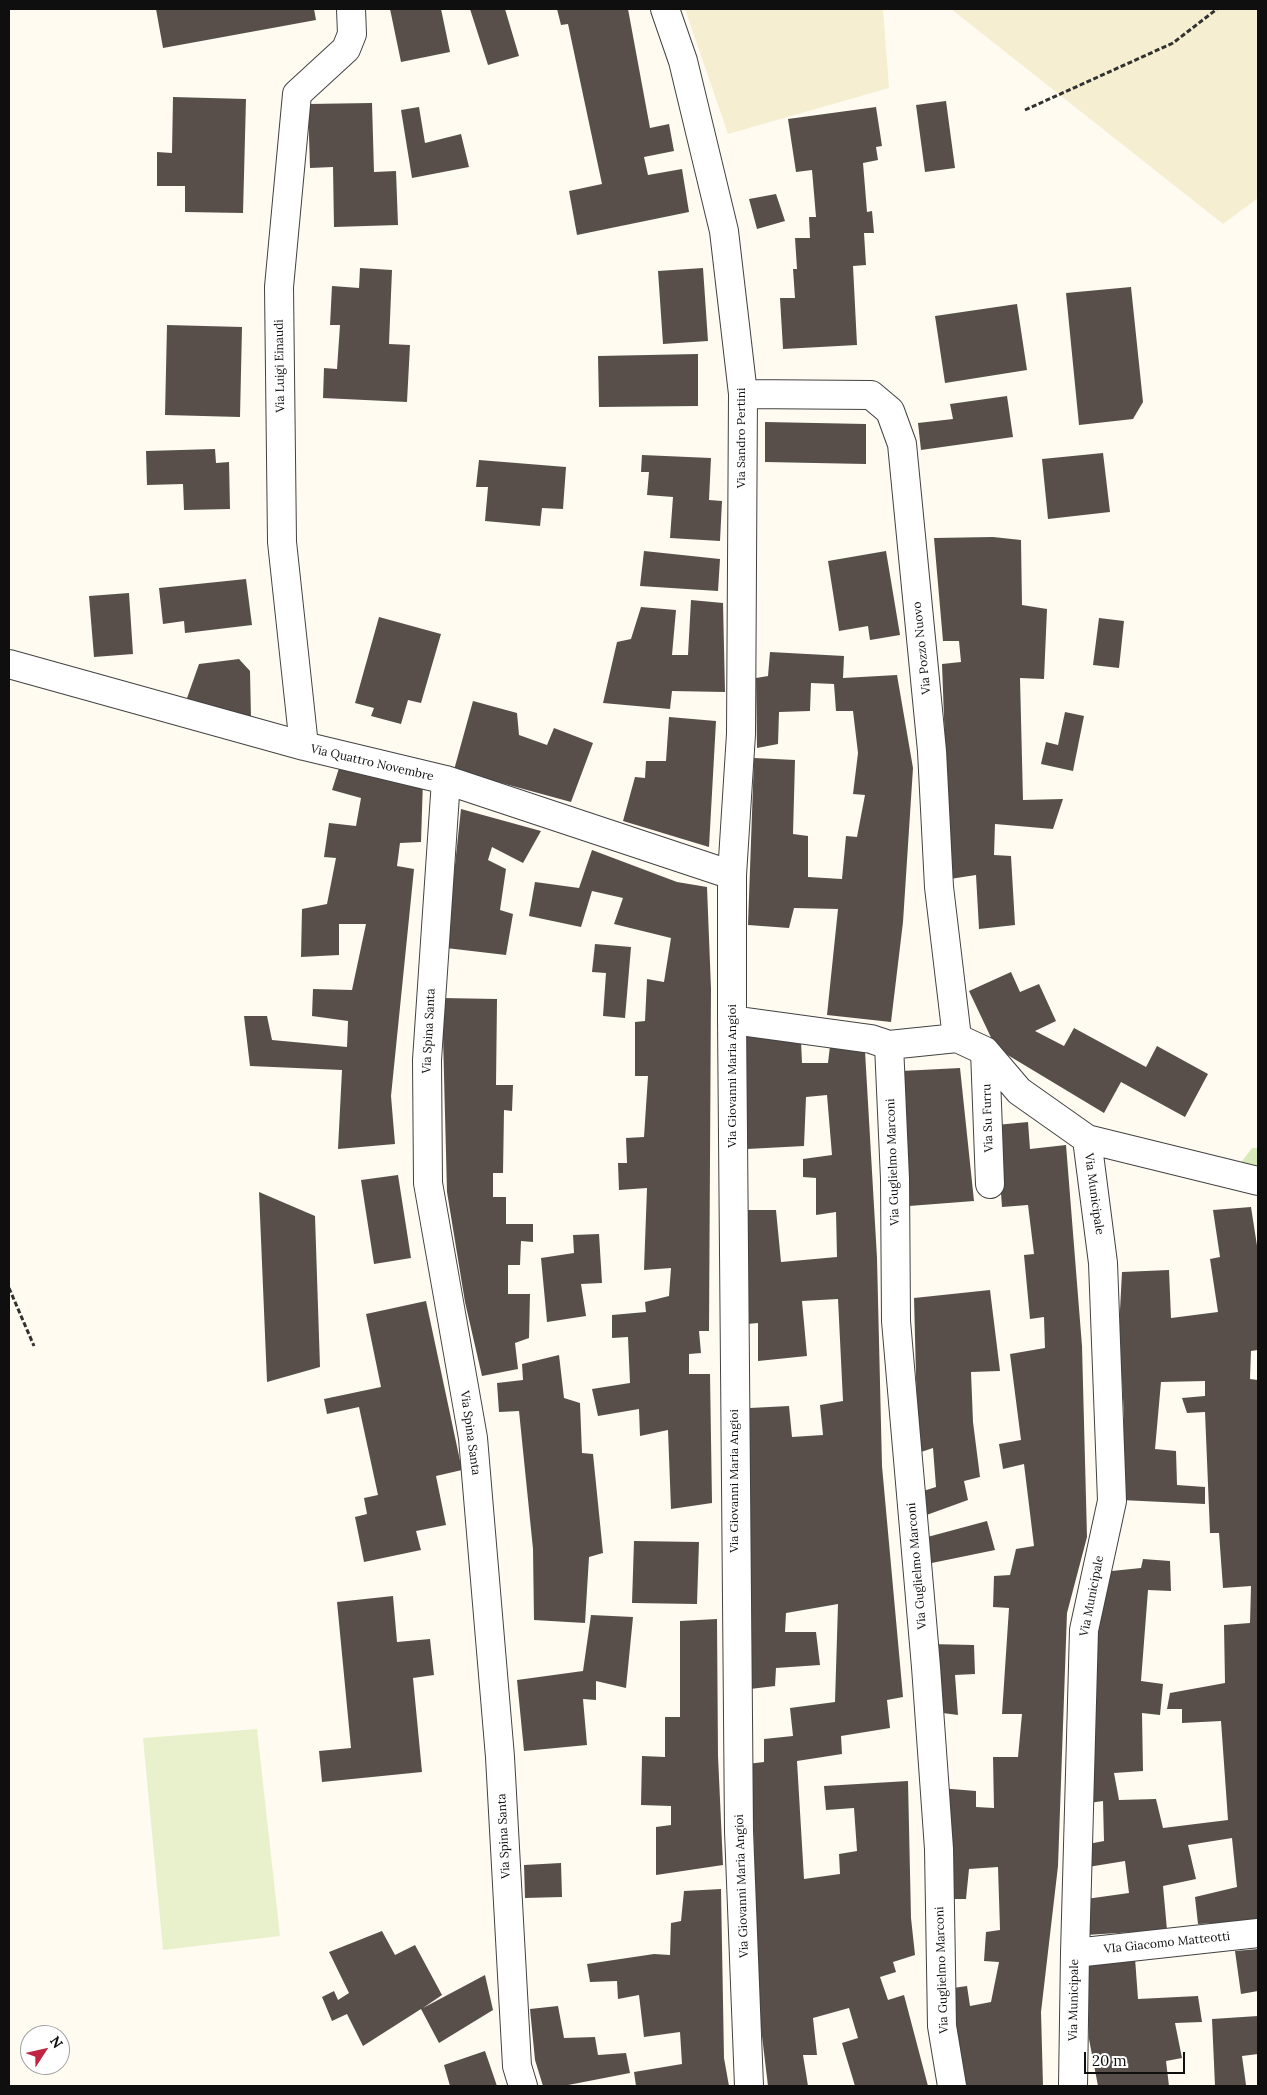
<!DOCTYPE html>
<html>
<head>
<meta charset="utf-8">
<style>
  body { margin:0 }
  #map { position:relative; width:1267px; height:2095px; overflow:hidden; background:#fffbf1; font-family:Lora,serif }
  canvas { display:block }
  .frame { position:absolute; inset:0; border:10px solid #0f0f0f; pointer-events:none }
  .north { position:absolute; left:20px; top:2025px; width:50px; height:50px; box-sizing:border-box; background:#fff; border:1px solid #9f9f9f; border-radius:50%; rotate:55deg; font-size:14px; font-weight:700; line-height:20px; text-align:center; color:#0f0f0f }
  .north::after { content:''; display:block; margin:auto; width:18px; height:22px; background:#c02640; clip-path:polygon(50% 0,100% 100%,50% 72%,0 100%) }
  .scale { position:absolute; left:1084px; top:2052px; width:101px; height:22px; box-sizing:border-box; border:2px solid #0f0f0f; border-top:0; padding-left:6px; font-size:15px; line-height:18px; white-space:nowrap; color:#0f0f0f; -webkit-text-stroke:4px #fff; paint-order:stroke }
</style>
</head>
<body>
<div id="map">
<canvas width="1267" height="2095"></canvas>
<div class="frame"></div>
<div class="north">N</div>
<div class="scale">20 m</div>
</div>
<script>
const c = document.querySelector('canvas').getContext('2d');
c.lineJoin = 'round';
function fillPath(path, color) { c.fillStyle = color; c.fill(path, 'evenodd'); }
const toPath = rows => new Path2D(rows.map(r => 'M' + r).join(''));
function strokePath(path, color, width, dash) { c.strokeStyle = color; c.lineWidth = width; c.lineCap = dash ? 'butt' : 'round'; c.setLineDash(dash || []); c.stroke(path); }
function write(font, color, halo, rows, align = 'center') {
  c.font = font + ' Lora,serif'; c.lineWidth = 5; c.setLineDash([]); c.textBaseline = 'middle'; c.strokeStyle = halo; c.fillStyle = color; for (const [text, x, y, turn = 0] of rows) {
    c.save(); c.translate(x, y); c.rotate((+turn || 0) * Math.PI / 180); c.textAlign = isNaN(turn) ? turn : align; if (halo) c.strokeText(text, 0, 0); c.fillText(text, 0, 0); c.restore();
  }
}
const farmland = toPath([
  [685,9,883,9,889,88,728,134],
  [951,9,1258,9,1258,198,1223,224]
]);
const green = toPath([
  [1252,1148,1258,1148,1258,1170,1240,1164]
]);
const pitch = toPath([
  [257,1729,280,1936,163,1950,143,1738]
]);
const building = toPath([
  [156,9,314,9,316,20,163,48],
  [390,9,441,9,450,52,401,62],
  [470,9,505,9,519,56,488,65],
  [557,9,628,9,650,128,669,124,674,151,644,157,648,175,682,169,689,212,577,235,569,191,602,184,568,24,561,25],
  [173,97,246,99,243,213,185,212,185,186,157,186,157,152,172,153],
  [946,101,955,168,925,172,916,105],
  [372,103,374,172,396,171,398,225,334,227,333,167,310,168,308,104],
  [419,107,425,143,461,134,469,167,412,178,401,110],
  [876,107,882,146,876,147,878,160,863,163,867,212,872,211,874,233,864,233,866,265,853,266,857,345,783,349,780,298,795,298,793,269,797,269,795,238,810,238,809,217,816,217,812,170,796,172,788,119],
  [776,194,785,221,757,229,749,199],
  [360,268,392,270,389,344,410,345,407,402,323,398,324,368,337,369,340,325,330,325,332,286,359,288],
  [703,268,708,341,663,344,658,271],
  [1131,287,1143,402,1133,419,1079,425,1066,293],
  [1017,304,1027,370,945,383,935,316],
  [167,325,242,327,240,417,165,415],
  [698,354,698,406,599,407,598,356],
  [1007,396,1013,437,921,450,918,423,953,419,950,404],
  [765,422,866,424,866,464,765,462],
  [215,449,216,463,229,462,230,509,184,510,183,484,147,485,146,451],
  [1103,453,1110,512,1048,519,1042,459],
  [642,455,711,458,709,500,722,501,720,541,670,538,673,497,647,495,649,472,641,472],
  [479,460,566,467,563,509,542,508,540,526,485,521,488,487,476,487],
  [993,537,1021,540,1022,605,1047,609,1044,679,1020,678,1023,800,1063,799,1053,829,995,824,994,855,1011,856,1015,925,979,929,976,875,950,879,942,664,961,662,959,641,943,641,934,538],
  [644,551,720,559,718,591,640,586],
  [886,551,900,635,870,640,868,626,839,631,828,561],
  [246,579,252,625,185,633,184,621,163,624,159,588],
  [129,593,133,654,94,657,89,596],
  [691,600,723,603,725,692,672,691,670,709,603,703,617,642,631,639,641,607,676,610,672,655,688,655],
  [379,617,441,634,421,703,408,700,401,724,371,716,374,708,355,703],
  [1099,618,1124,621,1119,668,1093,665],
  [770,652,844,656,843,678,897,675,913,768,903,922,891,1022,827,1015,838,909,794,908,789,928,748,925,754,758,795,760,793,834,808,836,808,877,842,879,846,836,857,837,865,795,853,794,858,753,853,711,836,711,834,684,811,683,810,711,779,712,778,744,757,748,756,678,768,676],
  [239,659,250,671,251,718,186,701,199,664],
  [473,701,517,713,519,735,547,745,554,728,593,743,571,802,454,770],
  [1065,712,1084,716,1073,771,1041,764,1046,742,1058,745],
  [669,717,716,721,709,847,623,821,635,777,645,778,646,761,666,761],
  [341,762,423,780,421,842,400,843,397,866,414,869,391,1096,395,1144,338,1149,342,1070,250,1066,244,1016,267,1016,272,1040,347,1047,348,1021,312,1016,313,989,352,990,366,924,339,924,339,955,301,957,302,909,327,904,336,858,324,857,329,823,356,826,361,798,332,790],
  [461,809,541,831,523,863,492,847,488,860,506,869,500,910,513,914,506,955,446,948],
  [592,850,677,882,707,887,711,989,709,1331,699,1331,701,1353,689,1354,689,1374,710,1374,712,1503,671,1509,668,1430,640,1436,639,1409,598,1416,592,1389,630,1383,628,1337,612,1338,612,1315,646,1312,645,1302,669,1296,671,1268,644,1270,647,1188,619,1190,618,1163,627,1163,626,1138,644,1137,648,1076,635,1076,635,1022,645,1021,647,979,664,982,671,938,614,924,623,898,592,891,581,927,529,916,535,882,579,888],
  [595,944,631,947,625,1018,603,1016,606,973,592,972],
  [1011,972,1020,992,1039,984,1056,1021,1035,1031,1064,1046,1074,1028,1146,1067,1157,1046,1208,1074,1185,1117,1121,1082,1104,1113,996,1048,969,991],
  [442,998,497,999,496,1085,513,1085,512,1111,504,1110,503,1173,493,1173,493,1197,506,1197,506,1224,533,1224,533,1242,521,1241,520,1265,508,1265,508,1294,530,1294,529,1338,515,1343,518,1369,482,1376,465,1302,447,1192],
  [744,1033,801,1041,802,1063,828,1063,830,1046,865,1051,877,1258,882,1466,903,1697,887,1700,890,1728,841,1736,842,1754,797,1761,804,1879,840,1874,839,1854,857,1851,854,1808,826,1810,824,1786,908,1781,911,1918,915,1955,893,1962,896,1972,880,1977,888,2000,904,1995,928,2086,855,2086,842,2043,858,2038,849,2008,813,2018,817,2055,803,2055,808,2086,768,2086,755,1978,754,1827,747,1764,764,1762,764,1739,793,1736,790,1708,835,1702,838,1604,786,1613,785,1632,816,1632,820,1665,776,1668,775,1686,750,1689,747,1598,750,1408,789,1406,792,1437,823,1435,820,1405,843,1401,838,1299,802,1301,807,1356,758,1361,758,1323,747,1324,747,1210,776,1210,781,1262,837,1257,836,1212,816,1215,816,1178,803,1177,803,1159,832,1155,827,1095,806,1097,804,1146,747,1149],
  [960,1068,974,1201,909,1206,901,1071],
  [1028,1122,1030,1149,1066,1145,1082,1346,1087,1537,1067,1613,1058,1866,1041,2012,1043,2086,955,2086,946,1989,967,1986,970,2006,991,2002,999,1962,984,1961,986,1932,1000,1930,998,1867,969,1869,966,1899,944,1899,939,1788,976,1791,976,1807,994,1808,993,1757,1018,1757,1022,1714,1002,1714,1009,1608,993,1607,994,1576,1010,1575,1016,1549,1034,1546,1024,1464,1003,1469,999,1444,1021,1440,1010,1354,1045,1348,1044,1317,1030,1319,1024,1255,1034,1254,1028,1205,1002,1207,996,1125],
  [398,1175,411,1258,374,1264,361,1180],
  [259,1192,315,1216,320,1367,267,1382],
  [1251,1207,1258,1252,1258,1350,1251,1351,1250,1379,1258,1380,1258,1921,1198,1924,1195,1897,1237,1887,1232,1838,1188,1845,1196,1879,1163,1886,1167,1930,1086,1935,1086,1899,1129,1893,1125,1861,1088,1867,1088,1844,1104,1841,1103,1801,1089,1803,1093,1629,1102,1572,1141,1568,1143,1559,1170,1561,1171,1591,1148,1590,1141,1681,1163,1684,1160,1715,1142,1713,1143,1771,1114,1773,1119,1800,1156,1799,1163,1828,1228,1820,1221,1721,1182,1723,1182,1709,1167,1709,1170,1693,1225,1683,1224,1625,1250,1623,1251,1586,1223,1588,1219,1533,1210,1533,1205,1412,1187,1413,1182,1398,1205,1396,1205,1381,1161,1382,1155,1449,1176,1451,1177,1485,1205,1487,1205,1504,1121,1500,1124,1415,1119,1329,1122,1272,1169,1270,1171,1318,1218,1312,1210,1259,1220,1257,1213,1210],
  [599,1234,602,1283,581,1284,586,1316,547,1322,541,1258,574,1253,573,1235],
  [990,1290,1000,1371,971,1372,973,1422,980,1477,964,1481,968,1500,921,1517,920,1492,936,1487,933,1448,918,1453,914,1298],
  [426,1301,462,1470,436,1476,446,1525,416,1531,421,1550,364,1562,355,1517,367,1514,364,1498,378,1495,359,1407,327,1414,324,1399,381,1387,366,1314],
  [559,1355,564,1398,580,1403,582,1453,593,1454,603,1553,589,1557,585,1623,534,1620,533,1549,519,1411,499,1412,497,1383,523,1380,522,1364],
  [987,1521,995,1550,922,1565,920,1539],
  [634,1541,699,1542,697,1604,632,1603],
  [393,1596,397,1642,430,1639,434,1675,413,1678,422,1772,322,1782,319,1751,351,1748,337,1602],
  [591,1615,633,1617,626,1688,596,1681,596,1700,583,1699,587,1745,524,1751,517,1680,583,1671],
  [717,1619,718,1756,723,1865,656,1875,656,1827,671,1825,671,1806,641,1805,642,1756,665,1757,665,1717,680,1717,680,1621],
  [928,1644,974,1645,975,1674,955,1675,958,1715,935,1712],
  [561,1863,562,1897,525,1898,524,1865],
  [721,1889,724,2058,729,2086,636,2086,634,2072,682,2064,680,2032,644,2037,639,1995,618,1999,617,1981,590,1982,587,1964,654,1954,670,1955,671,1923,681,1921,684,1891],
  [382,1931,395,1955,415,1945,442,1995,423,2008,485,1975,493,2010,439,2043,421,2009,363,2046,347,2014,332,2021,322,1997,334,1991,338,2000,349,1993,329,1952],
  [1258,1949,1258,1991,1241,1994,1235,1951],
  [1135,1958,1138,1999,1198,1996,1202,2022,1175,2023,1182,2058,1166,2061,1169,2086,1098,2086,1089,2039,1086,1963],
  [558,2006,564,2038,595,2037,598,2055,626,2053,630,2073,563,2086,543,2086,535,2060,530,2009],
  [1258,2016,1258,2054,1242,2056,1246,2085,1215,2086,1212,2019],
  [485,2051,497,2086,450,2086,444,2065]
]);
const path = toPath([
  [1025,110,1173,43,1217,9],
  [9,1288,34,1346]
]);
const pedestrian = toPath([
  [1073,2086,1075,1953]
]);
const minor = toPath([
  [665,9,683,61,724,231,743,394,741,734,732,875,732,1020,739,1831,749,2086],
  [743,394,871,395,890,411,902,444,932,751,939,887,957,1038],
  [9,664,304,746,446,780,732,875],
  [304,746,282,542,279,287,297,94,346,49,352,34,351,9],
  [446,780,427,1060,428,1183,473,1438,500,1757,517,2066,523,2086],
  [732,1020,871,1039,889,1045,957,1038,985,1051,1019,1091,1087,1139,1258,1181],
  [889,1045,895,1179,896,1321,926,1667,939,1849,942,2026,952,2086],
  [985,1051,990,1184],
  [1087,1139,1103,1263,1112,1501,1084,1630,1075,1953,1258,1933]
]);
const streetNames = [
  ["Via Luigi Einaudi",280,366,-91],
  ["Via Sandro Pertini",742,438,-90],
  ["Via Pozzo Nuovo",922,648,-96],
  ["Via Quattro Novembre",372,763,13],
  ["Via Spina Santa",429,1031,-87],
  ["Via Giovanni Maria Angioi",733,1076,-90],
  ["Via Su Furru",988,1118,-92],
  ["Via Guglielmo Marconi",893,1162,-92],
  ["Via Municipale",1094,1194,82],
  ["Via Spina Santa",470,1433,82],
  ["Via Giovanni Maria Angioi",735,1481,-90],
  ["Via Guglielmo Marconi",917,1566,-95],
  ["Via Municipale",1092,1596,-79],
  ["Via Spina Santa",504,1836,-93],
  ["Via Giovanni Maria Angioi",742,1886,-92],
  ["VIa Giacomo Matteotti",1167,1943,-6],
  ["Via Guglielmo Marconi",942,1970,-92],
  ["Via Municipale",1074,2000,-89]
];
fillPath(farmland, '#f5eed1');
fillPath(green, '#d9eaba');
fillPath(pitch, '#e9f1cc');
fillPath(building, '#584f4b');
strokePath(pedestrian, '#424242', 30);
strokePath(minor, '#424242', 30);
strokePath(path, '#313131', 3, [5, 2.5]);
strokePath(pedestrian, '#fff', 28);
strokePath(minor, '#fff', 28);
write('12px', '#0f0f0f', '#fff', streetNames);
</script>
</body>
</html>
